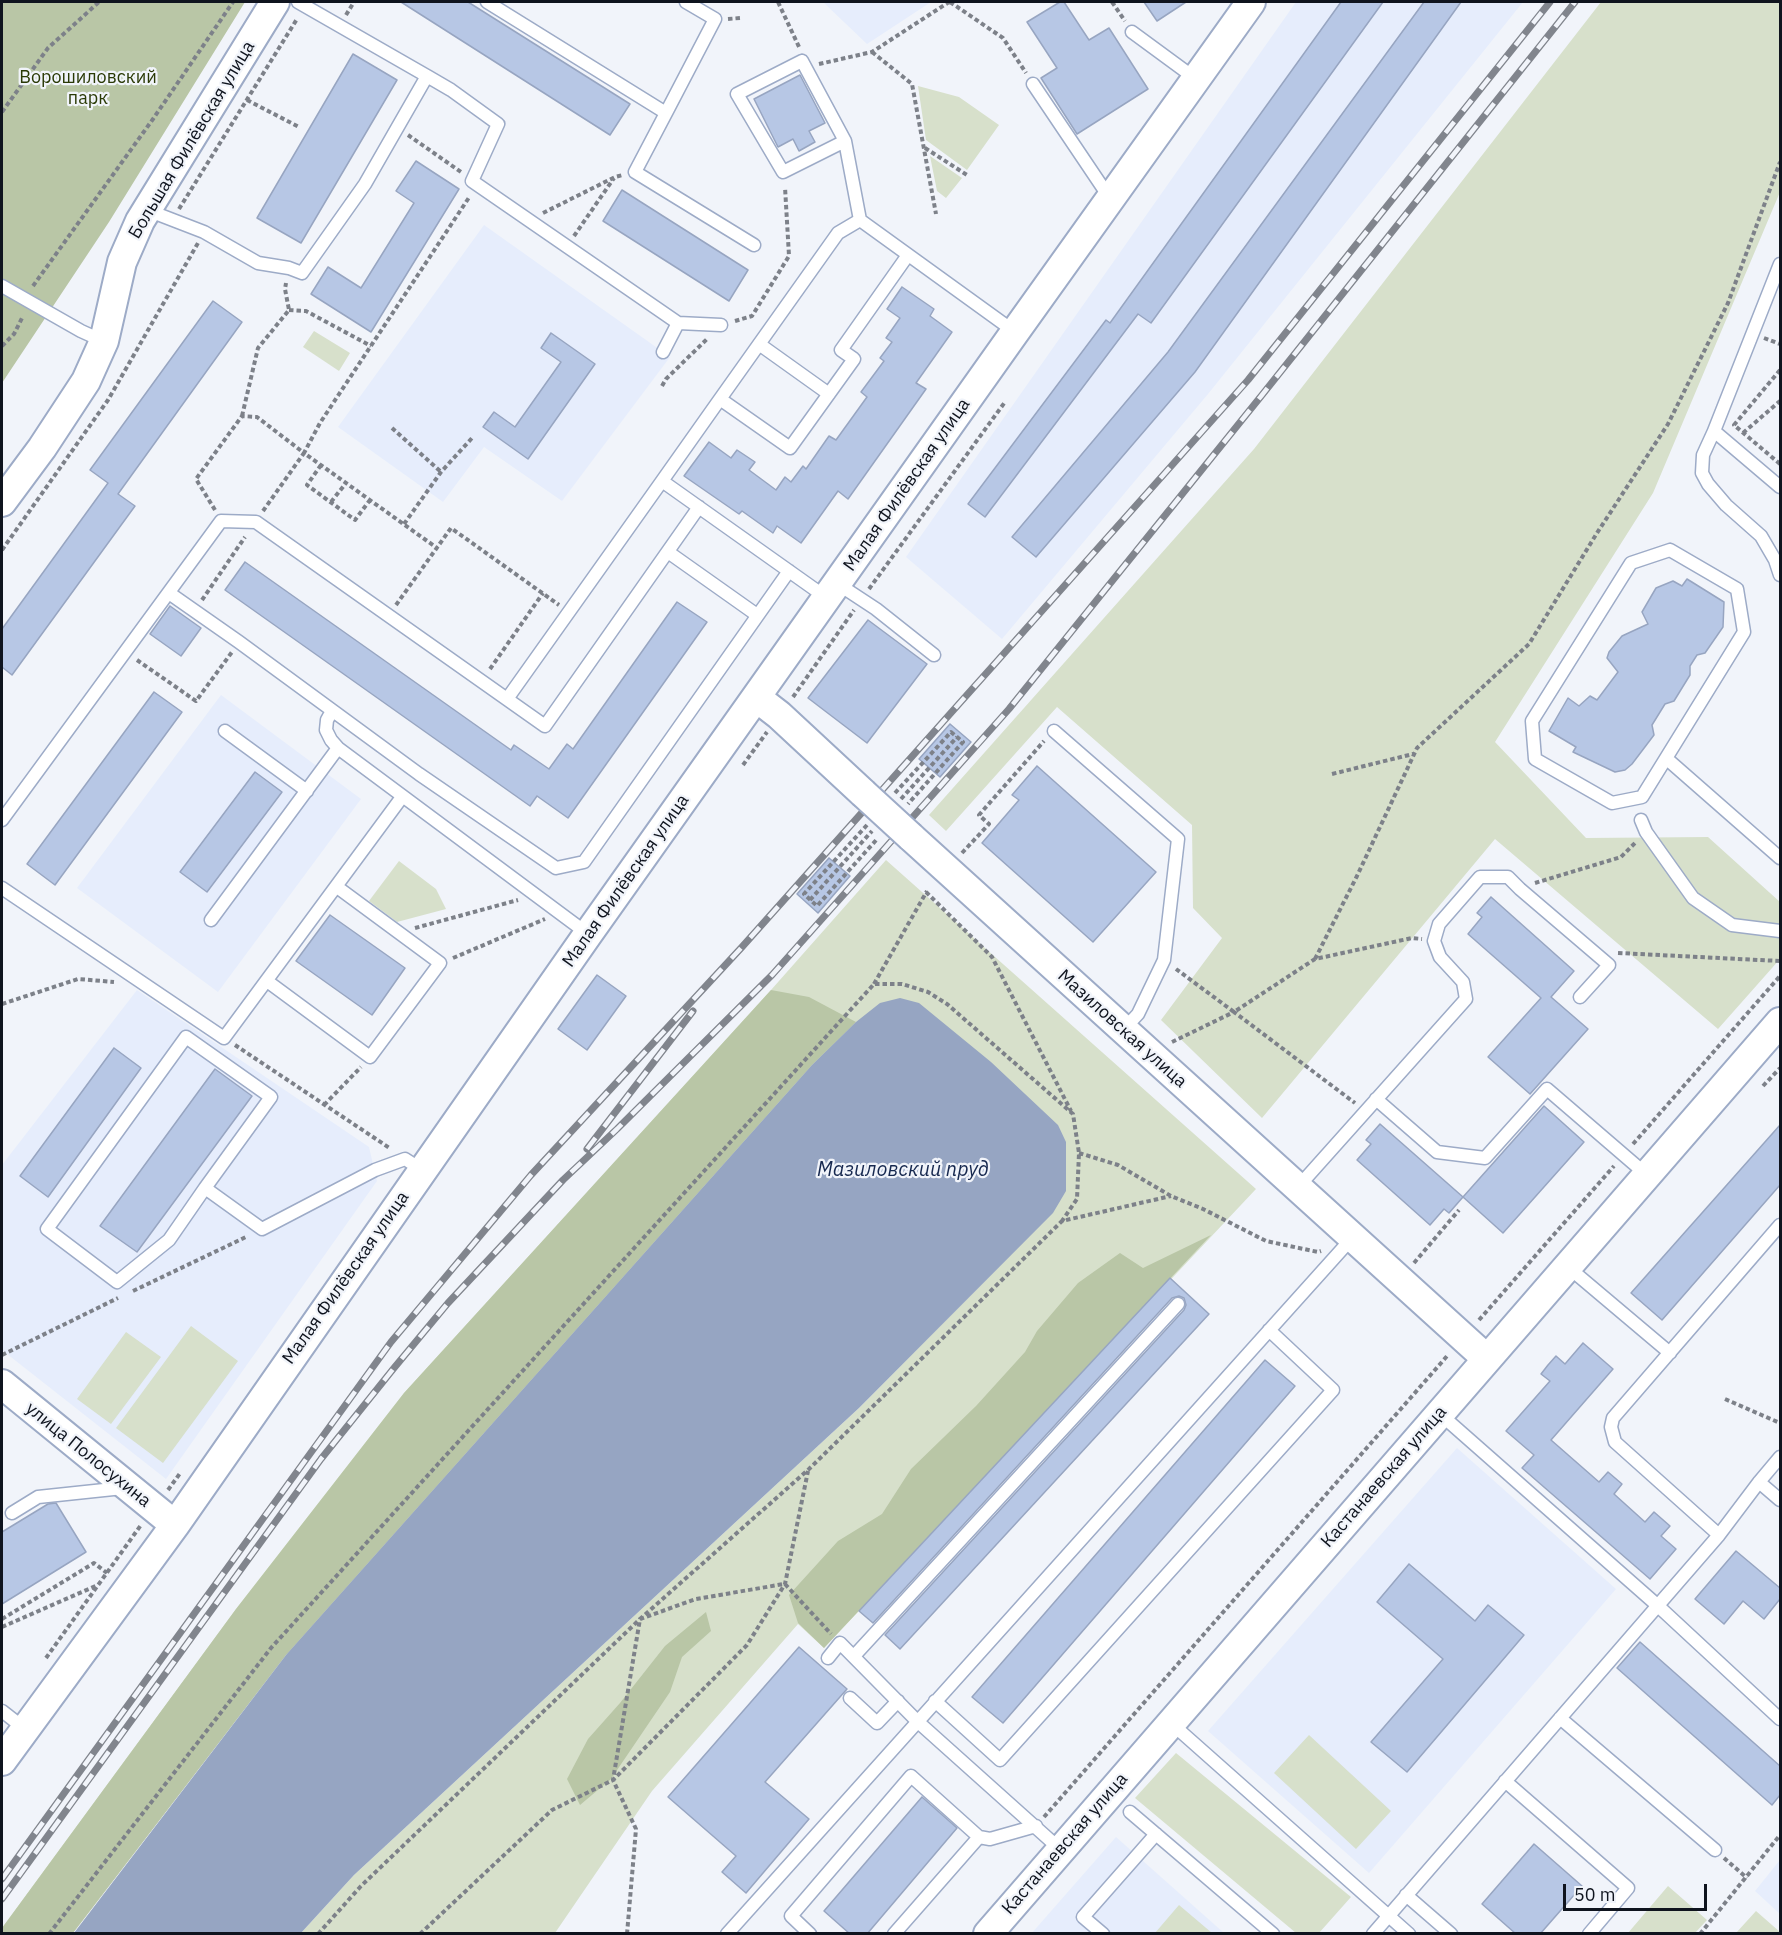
<!DOCTYPE html>
<html>
<head>
<meta charset="utf-8">
<style>
  body { margin:0 }
  #map { position:relative; width:1782px; height:1935px; overflow:hidden; background:#f1f4fa; font-family:"IBM Plex Sans",sans-serif }
  canvas { display:block }
  .frame { position:absolute; inset:0; border:3px solid #0f141e; pointer-events:none }
  .scale { position:absolute; left:1563px; top:1884px; width:144px; height:27px; box-sizing:border-box; border:3px solid #0f141e; border-top:0; padding-left:8px; font-size:18px; line-height:21px; white-space:nowrap; color:#0f141e; -webkit-text-stroke:4px #f1f4fa; paint-order:stroke }
</style>
</head>
<body>
<div id="map">
<canvas width="1782" height="1935"></canvas>
<div class="frame"></div>
<div class="scale">50 m</div>
</div>
<script>
const c = document.querySelector('canvas').getContext('2d');
c.lineJoin = 'round';
function fillPath(path, color) { c.fillStyle = color; c.fill(path, 'evenodd'); }
const toPath = rows => new Path2D(rows.map(r => 'M' + r).join(''));
function strokePath(path, color, width, dash) { c.strokeStyle = color; c.lineWidth = width; c.lineCap = dash ? 'butt' : 'round'; c.setLineDash(dash || []); c.stroke(path); }
function write(font, color, halo, rows, align = 'center') {
  c.font = font + ' "IBM Plex Sans",sans-serif'; c.lineWidth = 4.5; c.setLineDash([]); c.textBaseline = 'middle'; c.strokeStyle = halo; c.fillStyle = color; for (const [text, x, y, turn = 0] of rows) {
    c.save(); c.translate(x, y); c.rotate((+turn || 0) * Math.PI / 180); c.textAlign = isNaN(turn) ? turn : align; if (halo) c.strokeText(text, 0, 0); c.fillText(text, 0, 0); c.restore();
  }
}
const built = toPath([
  [823,2,931,2,867,44],
  [1296,2,1523,2,1208,394,1002,639,906,557],
  [484,225,670,357,562,501,484,447,443,502,338,427],
  [221,695,361,799,218,992,77,888],
  [137,990,369,1147,377,1181,166,1479,2,1350,2,1165],
  [1457,1448,1616,1589,1369,1873,1208,1731],
  [1116,1837,1224,1933,1031,1934],
  [1780,1860,1780,1914,1755,1891]
]);
const green = toPath([
  [1601,2,1780,2,1780,192,1653,493,1495,742,1586,838,1708,837,1780,902,1780,959,1718,1029,1495,839,1262,1118,1161,1020,1222,938,1193,908,1192,825,1057,707,946,831,929,815,1254,449],
  [918,86,959,97,999,125,967,170,926,140],
  [930,156,962,178,946,198,937,191],
  [314,331,350,353,339,371,303,347],
  [886,860,1256,1189,824,1648,798,1624,652,1791,555,1933,301,1933,354,1875,859,1408,1053,1212,286,1655,73,1933,2,1934,2,1928,236,1609,404,1393,771,990],
  [399,861,436,889,446,909,397,922,369,901],
  [191,1326,238,1361,163,1463,116,1428],
  [126,1332,161,1357,111,1424,77,1399],
  [1309,1735,1391,1811,1356,1849,1274,1773],
  [1176,1753,1351,1897,1319,1933,1296,1933,1135,1798],
  [1668,1886,1707,1920,1695,1933,1628,1933],
  [1179,1905,1212,1933,1155,1933],
  [1756,1911,1780,1932,1780,1933,1736,1933]
]);
const forest = toPath([
  [2,2,245,2,109,222,2,383],
  [771,990,809,997,856,1022,812,1065,286,1655,73,1933,2,1934,2,1928,236,1609,404,1393],
  [1211,1235,824,1648,798,1623,789,1595,838,1541,882,1514,911,1469,976,1406,1025,1352,1037,1331,1078,1283,1120,1253,1143,1268],
  [706,1612,711,1631,682,1657,670,1692,611,1779,580,1805,567,1779,588,1739,620,1703,665,1646]
]);
const water = toPath([
  [900,998,919,1003,991,1062,1058,1125,1066,1142,1066,1191,1053,1213,859,1408,354,1875,301,1933,74,1933,286,1655,812,1065,856,1022,880,1003]
]);
const building = toPath([
  [401,2,468,2,630,104,610,135,401,2],
  [1060,2,1064,2,1089,40,1109,28,1148,89,1077,134,1041,78,1057,68,1027,22,1060,2],
  [1144,2,1186,2,1157,21,1144,2],
  [1341,2,1383,2,1151,323,1138,314,985,517,968,504,1106,320,1110,323,1341,2],
  [1424,2,1461,2,1195,372,1036,557,1012,537,1168,352,1424,2],
  [353,54,397,80,301,243,257,218,353,54],
  [800,75,825,123,809,131,815,142,799,151,793,139,778,147,754,99,800,75],
  [416,161,459,189,371,332,311,294,328,267,361,288,414,203,396,191,416,161],
  [622,190,748,270,729,301,603,221,622,190],
  [902,287,934,309,930,316,952,332,916,383,926,389,848,499,838,491,801,543,777,526,773,533,742,511,739,514,684,476,709,442,731,458,737,450,755,462,749,470,776,490,785,477,791,482,803,466,806,469,829,436,836,440,867,397,861,392,884,361,880,358,892,342,886,338,900,318,887,309,902,287],
  [213,301,242,322,118,494,135,506,12,675,2,667,2,629,108,483,90,470,213,301],
  [551,333,595,364,528,459,483,427,494,412,515,427,561,362,541,348,551,333],
  [245,562,511,750,514,745,549,769,567,744,573,749,677,602,707,622,568,818,537,796,530,806,225,590,245,562],
  [1687,579,1724,602,1723,627,1705,653,1697,655,1690,666,1690,675,1674,701,1665,704,1652,725,1654,735,1632,764,1625,770,1615,772,1573,752,1576,747,1549,731,1568,698,1579,706,1590,696,1597,700,1618,672,1607,658,1609,652,1622,636,1648,624,1642,612,1656,588,1673,581,1682,586,1687,579],
  [170,606,201,628,181,656,150,634,170,606],
  [868,620,927,664,867,743,808,698,868,620],
  [154,692,182,712,55,885,27,864,154,692],
  [950,724,971,742,940,777,919,759,950,724],
  [1037,766,1156,872,1093,942,982,843,1019,800,1012,795,1037,766],
  [255,772,282,792,207,892,180,872,255,772],
  [829,858,850,876,818,913,797,894,829,858],
  [1491,897,1574,971,1551,997,1588,1029,1530,1094,1488,1057,1541,998,1468,934,1482,917,1477,913,1491,897],
  [330,915,405,968,372,1015,296,961,330,915],
  [597,975,626,996,587,1050,558,1029,597,975],
  [114,1048,141,1068,48,1197,20,1176,114,1048],
  [215,1069,252,1096,137,1252,100,1226,215,1069],
  [1544,1106,1584,1142,1503,1233,1463,1197,1544,1106],
  [1380,1124,1463,1197,1449,1213,1444,1209,1430,1225,1357,1160,1371,1144,1366,1140,1380,1124],
  [1780,1125,1780,1185,1662,1320,1631,1293,1780,1125],
  [1170,1278,1209,1314,900,1649,885,1635,1184,1310,1186,1305,1184,1298,1179,1296,1172,1298,873,1623,859,1611,1170,1278],
  [1583,1343,1613,1369,1551,1440,1599,1482,1608,1472,1622,1484,1614,1494,1645,1522,1654,1512,1670,1526,1661,1536,1676,1549,1650,1579,1522,1468,1534,1455,1506,1431,1550,1381,1541,1374,1548,1365,1556,1356,1565,1364,1583,1343],
  [1265,1360,1295,1386,1003,1723,972,1697,1265,1360],
  [56,1503,86,1552,2,1604,2,1532,48,1504,56,1503],
  [1736,1551,1780,1588,1780,1599,1764,1619,1743,1601,1724,1624,1695,1599,1736,1551],
  [1409,1564,1475,1621,1488,1605,1524,1635,1407,1772,1371,1742,1443,1659,1377,1602,1409,1564],
  [1640,1642,1780,1766,1780,1795,1772,1805,1617,1668,1640,1642],
  [799,1647,847,1689,765,1782,809,1819,746,1893,722,1872,736,1856,668,1797,799,1647],
  [922,1797,957,1828,867,1934,850,1934,824,1911,922,1797],
  [1534,1844,1582,1886,1540,1934,1516,1934,1482,1904,1534,1844]
]);
const path = toPath([
  [778,2,800,49],
  [950,2,1003,38,1026,73],
  [1112,2,1125,21],
  [346,15,354,2],
  [728,19,740,18],
  [872,52,912,84,936,214],
  [819,64,872,52,949,2],
  [247,100,299,127],
  [2,112,48,48,99,2],
  [408,135,461,172],
  [925,148,967,175],
  [179,209,297,19],
  [543,213,615,177,623,175],
  [574,236,614,178],
  [33,286,153,119,233,2],
  [289,310,306,311,371,346],
  [735,321,752,316,789,256,785,187],
  [1764,338,1780,344],
  [2,346,14,334,23,316],
  [1780,370,1734,425,1780,464],
  [662,386,666,379,707,339],
  [242,416,258,348,289,310,285,289,286,283],
  [392,428,441,472],
  [1743,433,1780,401],
  [321,465,307,485,355,520,370,500],
  [331,502,346,483],
  [215,510,196,479,242,416,257,417,304,453,320,423,470,196],
  [263,511,304,453,437,548],
  [404,524,441,472,472,438],
  [2,550,108,400,198,243],
  [869,589,1005,402],
  [202,600,245,537],
  [396,605,451,528,559,605],
  [137,660,196,701,232,652],
  [490,669,543,593],
  [793,697,854,610],
  [743,765,767,732],
  [1332,774,1413,754],
  [895,793,951,732,963,742,908,804],
  [901,799,957,737],
  [867,825,804,894,817,906,878,838],
  [962,853,989,824,979,815,1044,741],
  [1535,883,1621,857,1637,841],
  [926,892,992,957,1071,1111],
  [810,900,872,831],
  [415,928,518,900],
  [1618,953,1780,961],
  [453,958,545,919],
  [1315,959,1357,876,1417,748,1529,644,1597,533,1668,424,1728,303,1780,162],
  [1176,969,1234,1012,1315,959,1412,938,1422,939],
  [874,984,927,891],
  [2,1004,78,979,114,982],
  [1172,1042,1234,1012,1355,1103],
  [235,1045,391,1149],
  [1763,1086,1780,1068],
  [324,1105,361,1067],
  [1633,1144,1780,976],
  [1079,1153,1118,1165,1171,1196,1203,1209,1266,1241,1318,1252,1321,1251],
  [1414,1263,1459,1210],
  [133,1291,248,1236],
  [1479,1320,1614,1166],
  [2,1355,118,1298],
  [1725,1399,1780,1423],
  [168,1490,181,1472],
  [785,1584,831,1634],
  [2,1619,94,1563,107,1573],
  [2,1627,98,1585],
  [46,1658,141,1525],
  [1044,1817,1448,1355],
  [1724,1858,1747,1878],
  [49,1934,271,1648,874,984,902,984,928,992,947,1004,1073,1114,1079,1153,1077,1199,1062,1221],
  [318,1934,361,1886,640,1619,809,1469,1062,1221,1171,1196],
  [420,1934,552,1810,613,1780,747,1645,785,1584,808,1471],
  [627,1934,636,1829,613,1780,640,1619,696,1599,784,1584],
  [1700,1934,1780,1835]
]);
const service = toPath([
  [487,2,666,113,635,172,754,245],
  [1132,32,1196,79],
  [802,61,845,141,783,172,737,94,802,61],
  [427,76,451,90,498,124,472,181,678,323],
  [1033,84,1103,188,1112,195],
  [666,113,715,19,686,2],
  [845,141,860,220],
  [147,210,204,232,258,263,289,268,302,273,365,184,427,76,298,2],
  [1780,264,1714,431,1780,487],
  [2,286,81,331,103,341],
  [759,344,829,394],
  [663,352,678,323,721,325],
  [720,399,838,233,860,220,1015,332],
  [1714,431,1703,455,1702,473,1708,484,1726,505,1761,536,1775,560,1780,575],
  [1670,550,1737,589,1744,632,1642,797,1612,803,1535,759,1532,721,1631,563,1670,550],
  [668,552,757,615],
  [838,584,876,609,934,655],
  [169,593,239,642,419,774,556,868,584,862,789,571],
  [827,598,662,481,720,399,790,448,854,359,841,350,908,255],
  [507,699,662,481],
  [332,711,327,720,326,730,331,740,338,748,588,934],
  [225,731,307,791],
  [1054,731,1178,839,1164,960,1138,1014,1124,1029],
  [1667,759,1780,858],
  [2,820,221,521,256,522,545,726,699,507],
  [1641,820,1646,832,1693,898,1732,925,1780,931],
  [2,888,224,1038,402,797],
  [211,920,338,748],
  [267,981,370,1057,440,963,337,887],
  [1376,1099,1437,1152,1485,1158,1547,1089,1647,1175],
  [1298,1187,1466,999,1463,982,1440,957,1434,941,1439,924,1480,877,1508,877,1520,889,1609,965,1580,997],
  [205,1188,271,1097,186,1037,47,1229,117,1282,169,1240,205,1188,262,1229,375,1170,405,1159,422,1170],
  [1568,1267,1670,1353],
  [1439,1413,1657,1605,1780,1719],
  [1759,1482,1780,1500],
  [12,1513,38,1497,123,1488],
  [1719,1535,1615,1442,1611,1427,1613,1418,1780,1225],
  [854,1656,1178,1304],
  [828,1658,840,1643,917,1721,1061,1850],
  [850,1698,877,1723,898,1701],
  [935,1701,1000,1760,1333,1390,1269,1330],
  [2,1711,25,1729],
  [1560,1718,1715,1850],
  [1171,1723,1409,1934],
  [1505,1781,1628,1888,1589,1934],
  [1130,1812,1273,1934],
  [1406,1895,1451,1934],
  [727,1934,1353,1237],
  [810,1934,791,1916,911,1776,979,1837,990,1839,1036,1826],
  [894,1934,979,1837],
  [1103,1934,1083,1917,1156,1834],
  [1373,1934,1719,1535,1759,1482,1780,1457]
]);
const tertiary = toPath([
  [2,502,42,448,86,381,104,341,122,262,140,221,275,2],
  [757,698,779,715,863,793],
  [911,837,1487,1359],
  [2,1384,175,1525],
  [2,1761,175,1525,588,934,1015,332,1251,2],
  [988,1934,1780,1022]
]);
const rail = toPath([
  [587,1149,693,1011],
  [2,1879,391,1342,531,1175,742,947,1248,380,1550,2],
  [2,1899,321,1459,394,1368,448,1303,563,1180,617,1129,772,975,1009,709,1262,395,1575,2]
]);
const tertiaryBridge = toPath([
  [863,793,911,837]
]);
const parkNames = [
  ["Ворошиловский",88,78],
  ["парк",88,99]
];
const streetNames = [
  ["Большая Филёвская улица",192,140,-59],
  ["Малая Филёвская улица",907,485,-55],
  ["Малая Филёвская улица",626,881,-55],
  ["Мазиловская улица",1122,1029,42],
  ["Малая Филёвская улица",346,1278,-55],
  ["улица Полосухина",88,1455,39],
  ["Кастанаевская улица",1384,1477,-49],
  ["Кастанаевская улица",1065,1844,-49]
];
const waterNames = [
  ["Мазиловский пруд",903,1170]
];
fillPath(built, '#e6edfc');
fillPath(green, '#d7e0cb');
fillPath(forest, '#b9c6a6');
fillPath(water, '#96a5c2');
fillPath(building, '#b7c7e5');
strokePath(building, '#97a5c1', 1.5);
strokePath(service, '#9dabc7', 15);
strokePath(tertiary, '#9dabc7', 32);
strokePath(path, '#7d8189', 4, [4.5, 3]);
strokePath(service, '#fff', 12);
strokePath(tertiary, '#fff', 28);
strokePath(rail, '#81858d', 7);
strokePath(rail, '#f1f4fa', 4.5, [14]);
strokePath(tertiaryBridge, '#9dabc7', 32, []);
strokePath(tertiaryBridge, '#fff', 28);
write('18px', '#2a3a06', '#f1f4fa', parkNames);
write('18px', '#0f141e', '#f1f4fa', streetNames);
write('italic 20px', '#16284f', '#f1f4fa', waterNames);
</script>
</body>
</html>
